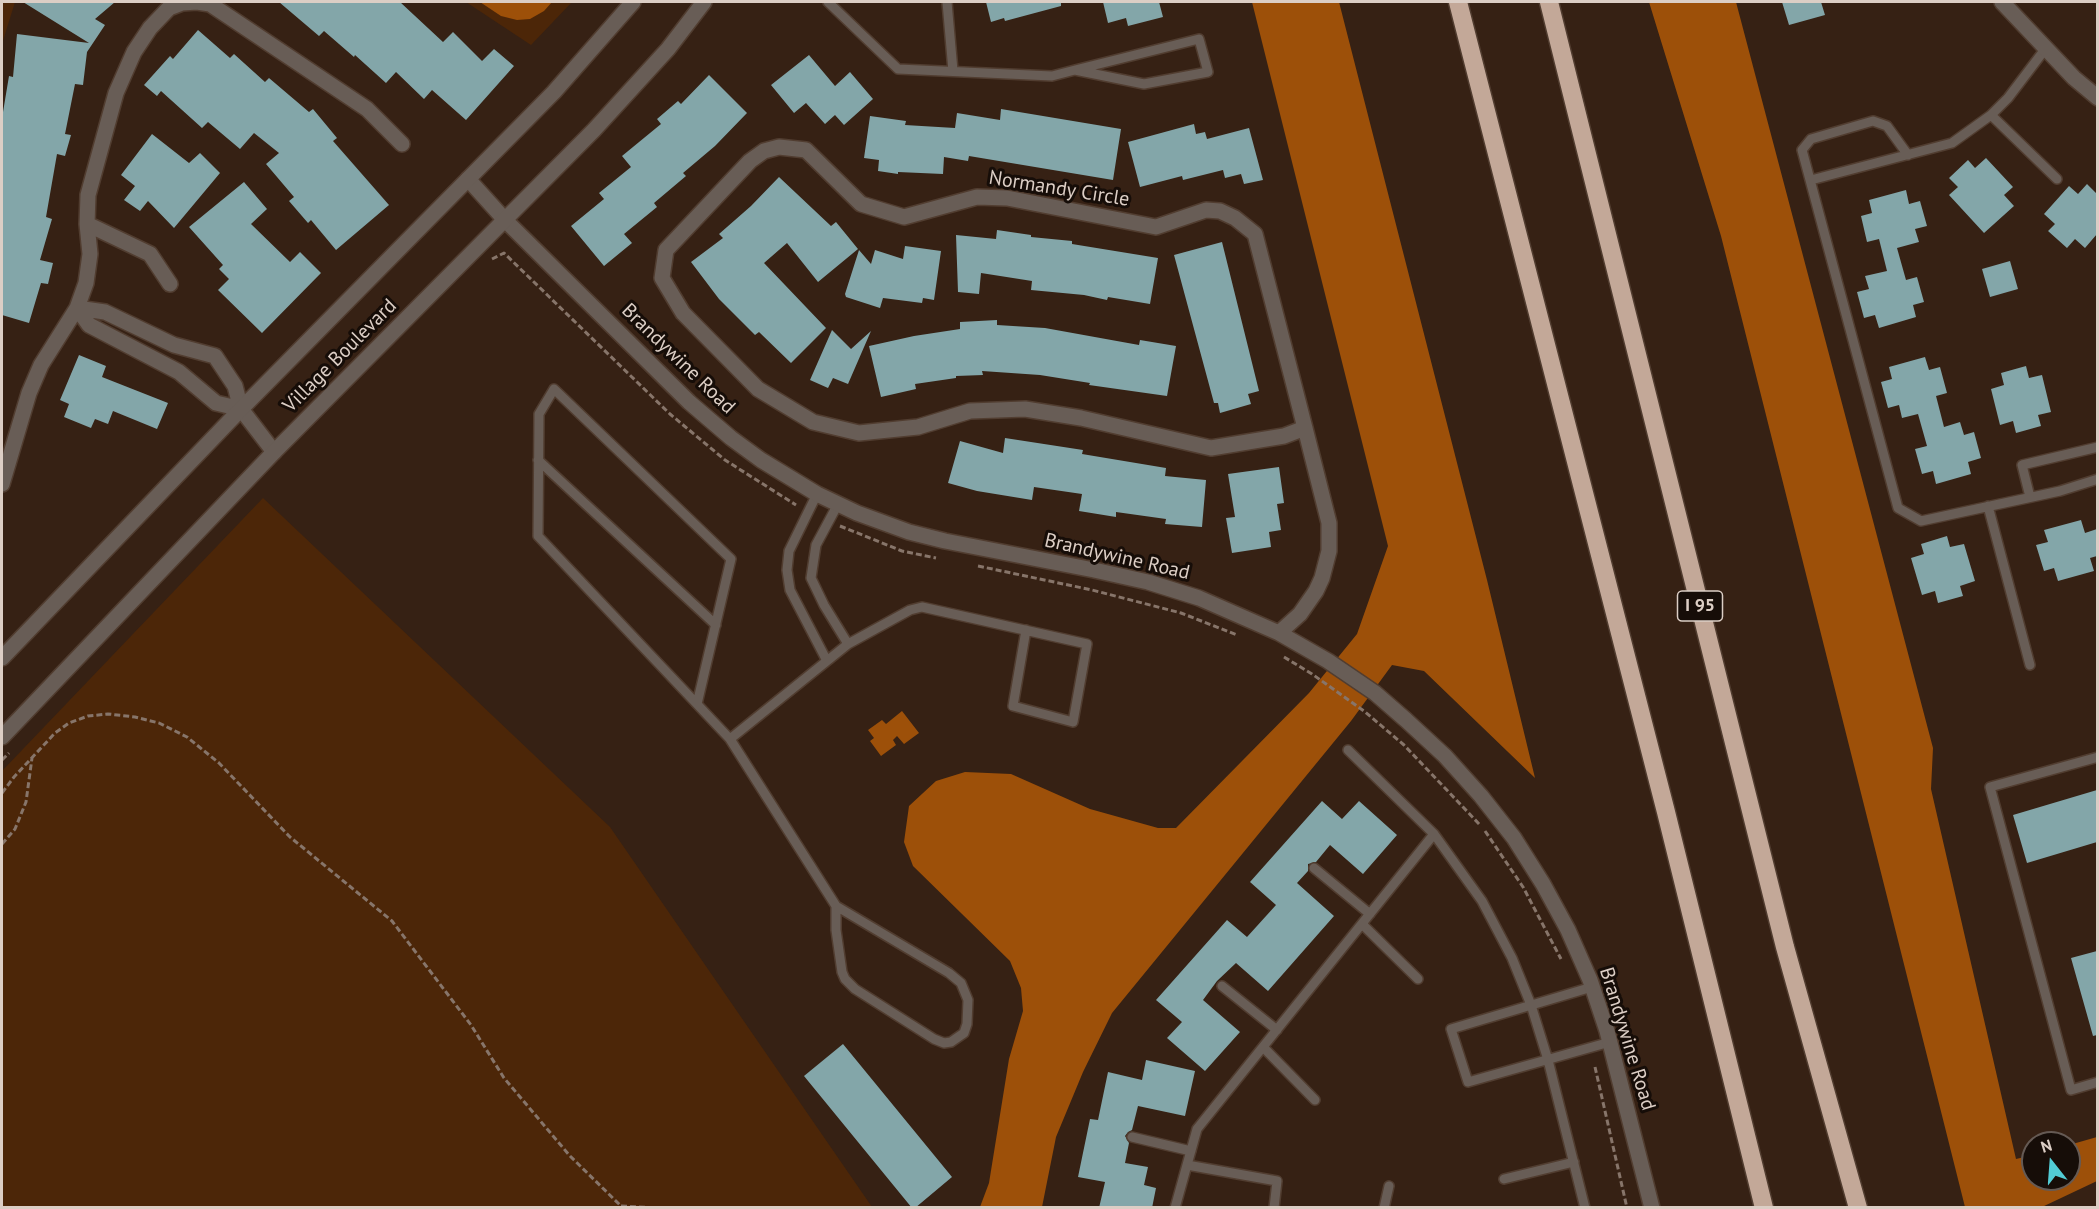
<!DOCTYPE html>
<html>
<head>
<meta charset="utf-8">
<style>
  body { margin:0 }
  #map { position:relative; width:2099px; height:1209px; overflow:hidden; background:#362114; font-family:"PT Sans",sans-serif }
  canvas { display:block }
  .frame { position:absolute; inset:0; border:3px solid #dccec5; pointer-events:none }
  .north { position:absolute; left:2021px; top:1131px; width:60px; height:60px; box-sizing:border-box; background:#160d08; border:2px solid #655a54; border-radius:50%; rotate:343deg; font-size:16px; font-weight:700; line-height:24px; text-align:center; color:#dccec5 }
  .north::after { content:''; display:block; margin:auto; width:21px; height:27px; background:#52ccd5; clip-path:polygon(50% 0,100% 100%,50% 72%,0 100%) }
</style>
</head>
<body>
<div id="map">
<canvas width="2099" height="1209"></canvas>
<div class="frame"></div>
<div class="north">N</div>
</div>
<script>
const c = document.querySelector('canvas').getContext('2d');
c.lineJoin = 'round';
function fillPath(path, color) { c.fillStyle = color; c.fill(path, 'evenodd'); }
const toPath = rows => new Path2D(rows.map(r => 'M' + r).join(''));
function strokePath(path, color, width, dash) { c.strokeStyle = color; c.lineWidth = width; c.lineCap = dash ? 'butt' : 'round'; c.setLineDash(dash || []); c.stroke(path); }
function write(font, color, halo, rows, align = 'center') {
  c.font = font + ' "PT Sans",sans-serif'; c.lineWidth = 6; c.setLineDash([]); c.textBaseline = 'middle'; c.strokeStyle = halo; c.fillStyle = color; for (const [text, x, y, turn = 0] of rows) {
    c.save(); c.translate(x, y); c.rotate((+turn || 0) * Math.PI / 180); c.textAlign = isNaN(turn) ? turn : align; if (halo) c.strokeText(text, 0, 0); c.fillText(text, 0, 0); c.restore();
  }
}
const green = toPath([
  [2,2,15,2,2,44],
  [466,2,572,2,531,45],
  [263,498,610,827,872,1207,2,1207,2,771]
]);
const water = toPath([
  [480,2,552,2,544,11,530,19,517,20,501,16],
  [1252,2,1339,2,1487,580,1535,778,1424,671,1392,665,1351,721,1112,1013,1083,1072,1056,1137,1042,1207,980,1207,989,1183,1009,1059,1023,1011,1021,988,1010,961,913,866,904,842,909,806,936,781,965,772,1011,774,1090,809,1158,828,1176,828,1309,693,1357,634,1388,546],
  [1649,2,1736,2,1933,748,1931,789,2016,1159,2033,1155,2033,1179,2069,1179,2069,1145,2097,1137,2097,1181,2042,1207,1965,1207,1721,236],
  [902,711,919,733,904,744,897,736,893,740,896,745,881,756,870,741,874,738,868,730,882,720,886,724]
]);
const building = toPath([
  [23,2,115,2,95,19,105,25,87,52,83,85,75,84,65,134,71,135,65,156,57,154,46,217,52,219,40,260,53,263,48,284,41,283,29,323,2,315,2,118,9,76,13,77,17,34,89,43],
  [279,2,400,2,443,42,453,32,482,61,494,49,514,66,466,120,432,90,424,99,396,72,386,83,355,55,354,57,324,31,319,36],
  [986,2,1061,2,1061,6,1005,21,1004,18,991,22],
  [1103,2,1159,2,1163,17,1128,26,1126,18,1108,23],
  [1782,2,1821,2,1825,15,1789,25],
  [198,30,230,58,234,54,265,82,269,78,309,112,313,109,337,138,333,141,389,205,336,250,311,220,308,223,289,201,294,197,266,164,279,153,254,133,240,149,208,122,202,128,161,91,157,96,144,85,170,56,173,59],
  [809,55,835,86,850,72,873,99,844,125,835,115,825,124,806,103,794,113,771,85],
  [709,75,747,113,715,146,683,173,686,176,654,203,657,207,624,234,632,243,604,266,571,226,604,199,599,193,631,167,622,156,661,124,657,119,678,101,681,104],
  [1001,109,1121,129,1113,180,969,156,968,161,944,157,943,174,898,172,898,174,878,171,879,160,864,158,870,116,906,121,905,125,955,128,957,113,1000,120],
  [1194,124,1196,134,1205,132,1207,139,1249,128,1263,180,1244,184,1241,174,1225,178,1223,170,1183,180,1182,176,1140,187,1128,142],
  [152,134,189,163,200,153,220,173,174,228,148,201,140,211,124,200,135,186,121,175],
  [1986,158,2013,187,2004,195,2014,206,1984,233,1949,195,1958,187,1949,178,1968,160,1975,168],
  [779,177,831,226,836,222,858,249,818,282,787,243,764,263,826,328,791,363,759,332,755,335,719,299,691,262,723,238,719,234,751,206],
  [244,182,267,209,251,224,290,262,300,252,321,273,262,333,218,290,229,279,219,269,223,265,189,227],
  [2087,184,2097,194,2097,234,2085,248,2075,239,2067,248,2048,231,2055,224,2044,214,2069,186,2078,194],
  [1906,190,1909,204,1920,201,1927,226,1915,229,1919,242,1897,248,1906,280,1917,277,1924,302,1913,305,1916,317,1879,328,1875,315,1864,318,1857,292,1869,289,1865,276,1887,271,1879,239,1867,242,1861,216,1872,213,1869,200],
  [997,230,1031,235,1031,237,1072,241,1072,244,1158,258,1150,304,1108,297,1107,300,1084,295,1031,290,1032,281,981,273,979,294,958,292,956,235,996,239],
  [1222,242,1259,391,1248,394,1251,404,1220,413,1218,403,1214,403,1174,255],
  [905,246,941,251,934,300,923,298,922,303,883,298,880,308,846,297,845,294,859,250,871,264,875,250,903,259],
  [2010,261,2018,289,1990,297,1982,269],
  [997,320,997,325,1045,328,1139,345,1140,340,1176,346,1167,396,1089,385,1090,383,1040,375,982,371,983,375,956,376,956,378,915,384,916,389,881,397,869,346,914,336,960,329,960,322],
  [832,330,851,349,871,331,848,384,833,378,828,388,810,380],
  [79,355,106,366,102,377,168,403,157,429,113,411,108,424,95,419,91,428,64,417,69,404,60,400],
  [1925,357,1929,370,1940,367,1947,393,1936,396,1944,427,1960,422,1964,435,1974,432,1981,458,1968,462,1971,474,1936,484,1933,471,1922,474,1915,449,1927,446,1918,414,1902,418,1899,405,1888,408,1881,382,1892,379,1889,367],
  [2026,366,2029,378,2042,375,2051,412,2038,415,2041,426,2016,433,2013,421,2000,425,1991,389,2004,385,2001,373],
  [1005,438,1083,450,1082,454,1166,468,1165,476,1206,480,1202,527,1165,524,1166,519,1116,512,1116,517,1079,511,1082,494,1034,487,1032,500,977,491,948,483,960,441,1003,453],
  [1279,467,1284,503,1277,504,1281,530,1269,532,1271,547,1232,553,1226,518,1235,517,1228,474],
  [2081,520,2085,533,2097,529,2097,556,2090,558,2094,571,2058,581,2054,568,2044,571,2036,545,2048,542,2044,530],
  [1947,536,1950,547,1964,544,1975,581,1960,586,1963,596,1938,603,1935,591,1922,595,1911,558,1924,554,1921,544],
  [2097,790,2097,842,2027,863,2013,815],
  [1322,801,1342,819,1359,801,1397,835,1363,874,1330,845,1316,862,1308,864,1308,871,1297,883,1334,916,1268,991,1236,963,1217,981,1203,1000,1240,1032,1205,1071,1167,1038,1182,1022,1156,1000,1227,920,1247,937,1276,905,1250,882],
  [2097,951,2097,1035,2093,1036,2071,958],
  [843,1044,952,1177,915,1208,912,1208,804,1076],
  [1146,1060,1195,1071,1185,1116,1138,1106,1132,1130,1128,1132,1125,1136,1129,1143,1125,1163,1148,1167,1144,1185,1156,1188,1152,1208,1099,1208,1105,1182,1078,1177,1090,1119,1098,1120,1108,1072,1142,1080]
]);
const path = toPath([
  [492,259,504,253,670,414,725,460,796,505],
  [840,526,902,551,936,558],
  [978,566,1092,590,1181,613,1237,635],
  [1284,657,1312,674,1364,711,1404,745,1481,826],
  [2,760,9,753],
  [2,793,14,777,55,733,69,723,88,716,108,714,135,717,159,723,187,737,219,763,290,837,392,921,471,1025,504,1078,570,1156,623,1208],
  [1485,831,1523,887,1561,959],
  [2,844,15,829,26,802,32,758],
  [1595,1067,1627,1208],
  [621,1206,658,1208]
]);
const service = toPath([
  [828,2,898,69,1052,76,1075,70,1199,39,1208,72,1144,84,1075,70],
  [947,2,953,71],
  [1991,115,2057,179],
  [1908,155,1887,126,1873,121,1811,139,1802,150,1898,508,1921,521,2060,491,2098,479],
  [1811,180,1952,143,1991,115,2008,98,2046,48],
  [538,460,716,625],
  [817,494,789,551,787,570,790,590,827,661],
  [2030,497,2022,465,2098,447],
  [838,504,816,545,811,578,824,605,848,644],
  [1988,506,2030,665],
  [697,704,731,559,554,389,539,414,538,536,730,739],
  [1348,750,1434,834,1482,901,1512,958,1531,1005,1548,1060,1585,1208],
  [2098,757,1990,787,2071,1090,2098,1082],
  [1314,868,1370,914],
  [836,906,836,930,842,972,845,979,855,989,934,1039,944,1043,951,1042,964,1033,967,1024,968,1000,961,983,949,973,836,906,730,739,848,644,910,610,922,607,1087,644,1073,722,1013,706,1026,630],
  [1362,924,1418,979],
  [1222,986,1277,1030],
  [1592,987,1451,1029,1468,1082,1610,1042],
  [1263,1047,1315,1100],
  [1132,1137,1191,1151],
  [1187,1165,1277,1181,1274,1208],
  [1504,1179,1574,1162],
  [1175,1208,1197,1129,1434,834],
  [1384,1208,1389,1186]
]);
const minor = toPath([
  [468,179,505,220,689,402,731,438,761,460,817,494,857,513,909,532,945,541,1094,570,1148,582,1199,598,1279,633,1328,661,1375,693,1406,720,1445,756,1481,796,1514,838,1543,884,1568,930,1590,980,1607,1031,1652,1208],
  [87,224,150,254,170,284],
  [77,308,105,312,174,345,215,356,235,386,241,409,274,452],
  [77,308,89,325,179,372,216,403,241,409],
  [2,484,29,393,41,365,77,308,86,283,90,254,87,224,88,195,116,93,134,52,150,28,169,8,182,3,197,2,210,4,367,109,402,144],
  [1279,633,1300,614,1316,591,1322,578,1329,551,1329,523,1305,428,1255,234,1235,218,1220,211,1206,210,1156,227,1007,198,977,197,904,217,861,204,806,150,779,147,764,151,750,161,666,250,662,278,683,313,758,389,813,422,859,433,918,427,970,411,1025,409,1081,418,1211,448,1284,436,1305,428]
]);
const tertiary = toPath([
  [2002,2,2074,78,2098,98],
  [2,658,241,409,554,92,633,2],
  [2,737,274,452,594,130,668,49,704,2]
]);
const motorway = toPath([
  [1458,2,1666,812,1764,1208],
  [1549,2,1785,947,1858,1208]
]);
const shields = [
  [1700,606,45]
];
const shieldNames = [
  ["I 95",1700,606]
];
const streetNames = [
  ["Normandy Circle",1059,189,9],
  ["Village Boulevard",340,356,-45],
  ["Brandywine Road",678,359,44],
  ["Brandywine Road",1117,557,13],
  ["Brandywine Road",1627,1039,73]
];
fillPath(green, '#4c2608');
fillPath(water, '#9d5009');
fillPath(building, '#83a6a9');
strokePath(service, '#513d30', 12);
strokePath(minor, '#513d30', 18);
strokePath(tertiary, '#513d30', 18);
strokePath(motorway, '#513d30', 21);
strokePath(path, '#87756a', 3, [6, 3]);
strokePath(service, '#685d56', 9);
strokePath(minor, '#685d56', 15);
strokePath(tertiary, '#685d56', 15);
strokePath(motorway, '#c3a898', 18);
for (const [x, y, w] of shields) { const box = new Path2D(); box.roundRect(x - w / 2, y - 15, w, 30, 4.5); c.fillStyle = '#160d08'; c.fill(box); strokePath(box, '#dccec5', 1.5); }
write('bold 18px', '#dccec5', null, shieldNames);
write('20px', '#dccec5', '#160d08', streetNames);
</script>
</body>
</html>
